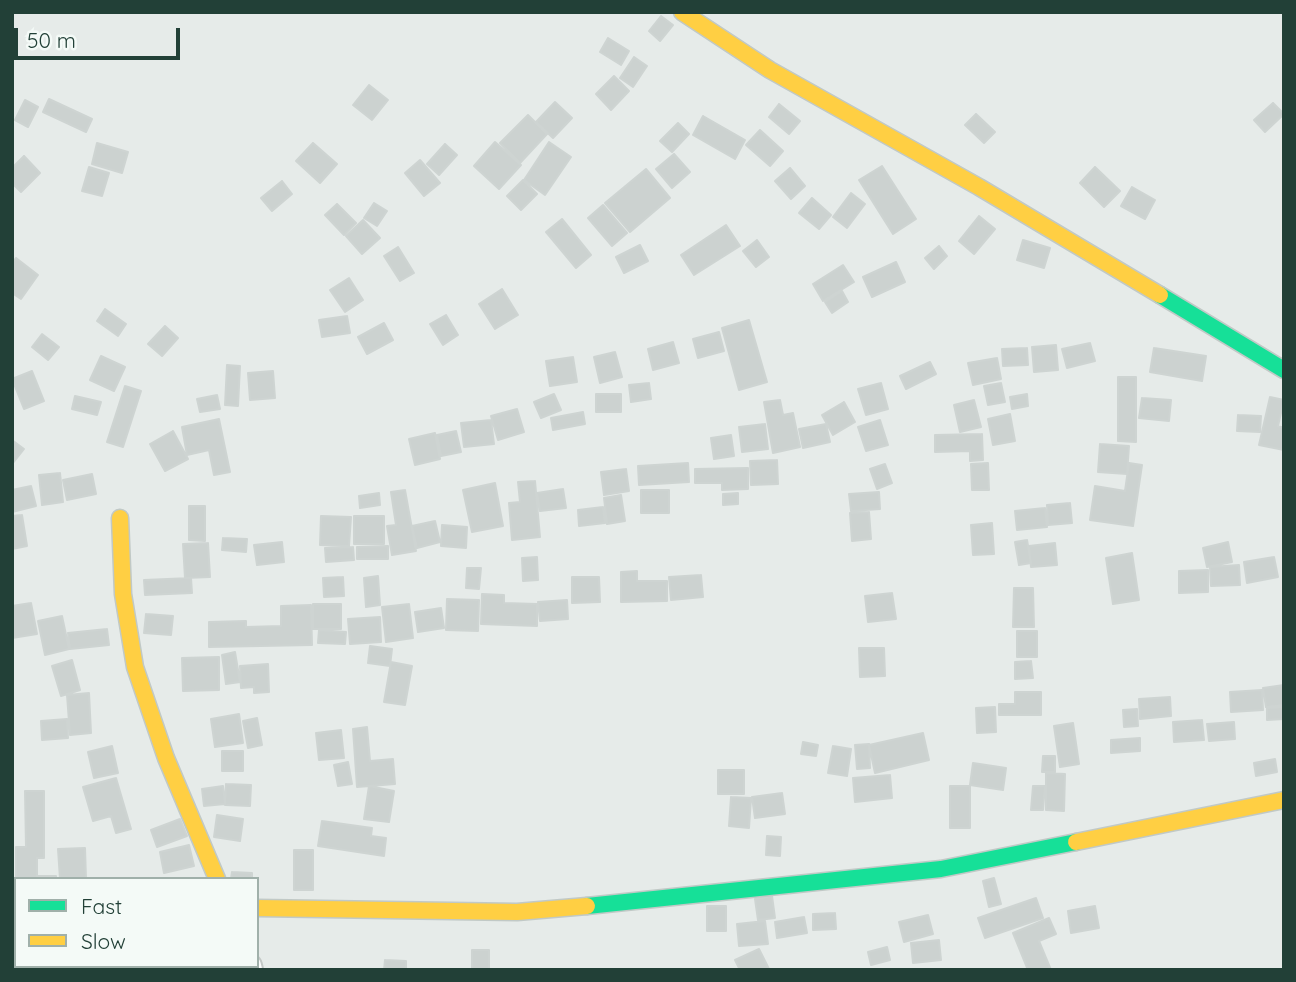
<!DOCTYPE html>
<html>
<head>
<meta charset="utf-8">
<style>
  body { margin:0 }
  #map { position:relative; width:1296px; height:982px; overflow:hidden; background:#e6ebe9; font-family:Quicksand,sans-serif }
  canvas { display:block }
  .frame { position:absolute; inset:0; border:14px solid #224037; pointer-events:none }
  .legend { position:absolute; left:14px; top:877px; width:245px; height:91px; box-sizing:border-box; background:#f4faf7; border:2px solid #a0b0aa; margin:0; padding:9px 12px; list-style:none; font-size:21px; color:#224037 }
  .legend li { display:flex; align-items:center; gap:14px; height:35px }
  .legend b { width:35px; border:2px solid #a0b0aa }
  .scale { position:absolute; left:14px; top:28px; width:166px; height:32px; box-sizing:border-box; border:4px solid #224037; border-top:0; padding-left:9px; font-size:21px; line-height:24px; white-space:nowrap; color:#224037; -webkit-text-stroke:5px #f4faf7; paint-order:stroke }
</style>
</head>
<body>
<div id="map">
<canvas width="1296" height="982"></canvas>
<div class="frame"></div>
<ul class="legend">
<li><b style="height:9px;background:#16e098"></b>Fast</li>
<li><b style="height:9px;background:#ffcf43"></b>Slow</li>
</ul>
<div class="scale">50 m</div>
</div>
<script>
const c = document.querySelector('canvas').getContext('2d');
c.lineJoin = 'round';
function fillPath(path, color) { c.fillStyle = color; c.fill(path, 'evenodd'); }
const toPath = rows => new Path2D(rows.map(r => 'M' + r).join(''));
function strokePath(path, color, width, dash) { c.strokeStyle = color; c.lineWidth = width; c.lineCap = dash ? 'butt' : 'round'; c.setLineDash(dash || []); c.stroke(path); }
const building = toPath([
  [661,16,673,25,660,41,649,31,661,16],
  [608,38,629,51,621,65,600,52,608,38],
  [634,57,647,66,633,87,620,78,634,57],
  [614,76,629,91,611,110,596,94,614,76],
  [369,85,388,100,372,120,353,105,369,85],
  [49,99,92,119,86,132,43,112,49,99],
  [25,100,38,107,28,127,15,120,25,100],
  [555,102,572,118,553,138,536,122,555,102],
  [1273,103,1284,114,1265,132,1254,120,1273,103],
  [779,104,800,121,789,134,769,117,779,104],
  [976,114,995,132,984,143,965,125,976,114],
  [528,115,547,134,520,163,500,143,528,115],
  [703,116,745,140,735,159,693,135,703,116],
  [678,123,689,134,672,152,660,141,678,123],
  [760,130,783,151,770,166,746,145,760,130],
  [495,142,521,165,499,189,474,166,495,142],
  [549,142,571,157,545,195,524,180,549,142],
  [97,143,128,152,122,173,92,164,97,143],
  [313,143,337,164,320,183,296,161,313,143],
  [445,144,457,155,439,175,427,164,445,144],
  [674,154,690,172,672,188,656,169,674,154],
  [24,156,40,173,21,192,12,183,12,168,24,156],
  [420,160,440,183,424,196,405,173,420,160],
  [882,166,916,219,893,234,859,180,882,166],
  [89,167,109,173,102,196,82,191,89,167],
  [1095,167,1120,191,1104,207,1080,183,1095,167],
  [790,168,805,186,791,199,775,181,790,168],
  [646,169,670,198,630,232,605,203,646,169],
  [523,180,537,194,521,210,507,196,523,180],
  [282,181,292,194,272,211,261,198,282,181],
  [1132,187,1155,200,1145,219,1121,206,1132,187],
  [851,193,865,204,847,228,833,217,851,193],
  [812,198,831,215,819,229,799,213,812,198],
  [374,203,387,211,377,226,364,218,374,203],
  [337,204,356,223,344,235,325,215,337,204],
  [603,205,627,233,612,246,588,218,603,205],
  [979,216,995,229,974,254,959,241,979,216],
  [562,219,591,255,576,268,546,232,562,219],
  [363,220,380,238,362,254,346,236,363,220],
  [726,225,740,246,694,275,681,255,726,225],
  [757,240,769,257,756,267,743,251,757,240],
  [1023,240,1050,248,1044,268,1017,260,1023,240],
  [640,245,648,261,624,273,616,257,640,245],
  [939,246,947,256,934,269,925,258,939,246],
  [398,247,414,273,400,281,384,256,398,247],
  [16,258,38,275,21,299,12,293,12,263,16,258],
  [896,262,905,282,872,297,863,277,896,262],
  [843,265,854,282,823,301,813,284,843,265],
  [349,278,363,300,345,312,330,290,349,278],
  [502,289,518,315,495,329,479,304,502,289],
  [842,291,848,302,832,313,825,302,842,291],
  [105,309,126,324,118,336,97,321,105,309],
  [446,315,458,335,443,345,430,324,446,315],
  [347,316,350,333,322,337,319,320,347,316],
  [749,320,767,382,739,390,722,328,749,320],
  [384,323,393,340,367,354,358,337,384,323],
  [165,326,178,338,162,356,148,344,165,326],
  [719,332,724,351,698,358,693,339,719,332],
  [42,334,59,347,48,360,32,347,42,334],
  [673,342,679,363,653,370,648,349,673,342],
  [1090,343,1095,361,1067,368,1062,349,1090,343],
  [1056,345,1058,370,1034,372,1032,347,1056,345],
  [1027,348,1028,365,1003,366,1002,349,1027,348],
  [1154,348,1206,356,1202,381,1150,372,1154,348],
  [615,352,622,377,600,383,594,357,615,352],
  [101,356,125,367,114,391,90,380,101,356],
  [573,357,577,382,550,386,546,361,573,357],
  [997,358,1001,379,973,385,968,363,997,358],
  [930,362,936,374,906,389,900,376,930,362],
  [227,365,240,366,238,406,225,405,227,365],
  [32,371,44,401,24,409,12,379,32,371],
  [273,371,275,398,250,400,248,373,273,371],
  [1118,377,1136,377,1136,442,1118,441,1118,377],
  [649,383,651,399,631,402,629,385,649,383],
  [881,383,888,409,866,415,858,389,881,383],
  [1001,383,1005,402,988,405,984,386,1001,383],
  [125,386,141,391,123,447,107,442,125,386],
  [554,394,561,410,541,418,534,402,554,394],
  [596,394,621,394,621,412,596,412,596,394],
  [1027,394,1028,406,1012,409,1010,397,1027,394],
  [217,395,220,409,200,412,197,399,217,395],
  [75,396,101,402,97,415,72,409,75,396],
  [1270,397,1284,400,1278,426,1284,428,1284,450,1259,445,1270,397],
  [1142,398,1171,400,1169,421,1139,418,1142,398],
  [780,400,783,415,793,413,800,447,773,453,764,402,780,400],
  [974,400,981,427,960,432,954,405,974,400],
  [844,402,855,422,833,435,822,415,844,402],
  [517,409,524,432,498,440,491,416,517,409],
  [583,412,585,424,553,430,551,418,583,412],
  [1010,414,1015,441,993,445,988,419,1010,414],
  [1238,415,1261,416,1260,432,1237,431,1238,415],
  [219,419,230,472,214,475,209,450,187,455,182,427,219,419],
  [491,420,494,444,464,447,461,423,491,420],
  [880,420,888,445,866,451,858,427,880,420],
  [765,424,768,449,742,452,739,427,765,424],
  [826,424,830,442,803,448,799,429,826,424],
  [173,431,188,459,165,471,150,444,173,431],
  [456,431,461,452,441,456,437,435,456,431],
  [435,433,440,459,415,465,409,439,435,433],
  [982,434,983,460,970,461,970,451,935,452,935,435,982,434],
  [731,435,734,456,714,459,711,438,731,435],
  [12,440,24,449,13,463,12,462,12,440],
  [1100,444,1129,446,1127,474,1098,472,1100,444],
  [777,460,778,484,751,485,750,461,777,460],
  [688,463,689,482,639,485,638,466,688,463],
  [988,463,989,490,972,490,971,464,988,463],
  [1129,463,1142,465,1133,526,1090,520,1095,486,1125,491,1129,463],
  [885,464,892,483,877,489,870,469,885,464],
  [748,468,748,489,722,490,722,483,695,483,695,469,748,468],
  [626,469,629,491,604,495,601,472,626,469],
  [60,473,63,502,42,505,39,475,60,473],
  [92,474,96,494,67,500,63,480,92,474],
  [535,481,540,537,512,540,509,503,520,502,518,482,535,481],
  [495,483,503,526,472,532,463,490,495,483],
  [31,486,36,506,12,512,12,490,31,486],
  [563,489,566,508,540,511,537,493,563,489],
  [405,490,416,551,392,555,387,526,396,525,391,492,405,490],
  [641,490,669,490,669,513,641,513,641,490],
  [879,492,880,509,851,511,849,494,879,492],
  [379,493,380,505,360,508,359,496,379,493],
  [738,493,738,504,723,505,723,494,738,493],
  [621,495,625,521,607,524,604,498,621,495],
  [1070,503,1072,523,1048,525,1047,505,1070,503],
  [189,506,205,506,205,541,189,540,189,506],
  [603,507,605,523,579,526,578,510,603,507],
  [1045,508,1047,527,1017,530,1015,511,1045,508],
  [869,512,871,539,852,541,850,513,869,512],
  [22,515,27,546,12,549,12,516,22,515],
  [321,516,351,517,349,546,320,545,321,516],
  [354,516,384,516,384,544,354,544,354,516],
  [435,521,440,542,417,548,412,526,435,521],
  [992,523,994,554,973,555,971,525,992,523],
  [442,525,467,527,466,548,441,546,442,525],
  [223,538,247,539,246,552,222,550,223,538],
  [1027,540,1031,563,1019,565,1015,542,1027,540],
  [282,542,284,562,257,565,254,545,282,542],
  [1228,542,1232,562,1207,567,1203,548,1228,542],
  [208,543,210,577,185,578,183,544,208,543],
  [1055,543,1057,565,1031,567,1029,546,1055,543],
  [388,546,388,559,357,559,357,547,388,546],
  [353,547,354,560,326,562,325,548,353,547],
  [1132,553,1139,600,1113,604,1106,558,1132,553],
  [537,557,538,580,523,581,522,558,537,557],
  [1274,557,1278,577,1247,583,1244,562,1274,557],
  [1239,565,1240,585,1211,586,1210,567,1239,565],
  [467,568,481,568,479,589,466,588,467,568],
  [1208,570,1208,592,1179,593,1179,571,1208,570],
  [637,571,637,581,667,581,667,601,621,602,621,572,637,571],
  [701,575,703,597,671,600,669,577,701,575],
  [378,576,380,605,366,607,364,578,378,576],
  [343,577,344,596,324,597,323,578,343,577],
  [572,577,599,577,600,602,572,603,572,577],
  [191,578,192,593,145,595,144,580,191,578],
  [1014,588,1033,588,1034,627,1013,627,1014,588],
  [892,593,896,619,868,622,865,596,892,593],
  [482,594,504,595,504,603,537,604,537,626,481,624,482,594],
  [447,599,479,600,478,631,446,630,447,599],
  [567,600,568,619,540,621,538,602,567,600],
  [31,603,37,634,12,638,12,606,31,603],
  [313,604,341,604,341,629,313,629,313,604],
  [409,604,413,638,386,642,382,607,409,604],
  [311,605,312,645,209,647,209,622,246,621,246,627,281,626,281,606,311,605],
  [441,608,444,628,418,632,415,612,441,608],
  [146,614,173,616,171,635,144,633,146,614],
  [62,616,69,649,45,655,38,621,62,616],
  [380,617,381,642,350,644,348,619,380,617],
  [107,629,109,645,70,649,68,633,107,629],
  [319,630,346,632,345,644,318,643,319,630],
  [1017,631,1037,631,1037,657,1017,657,1017,631],
  [370,646,392,649,390,666,368,663,370,646],
  [859,648,884,648,885,676,860,677,859,648],
  [235,652,240,682,226,684,222,655,235,652],
  [219,657,219,690,183,691,182,658,219,657],
  [72,660,80,690,61,696,52,666,72,660],
  [1031,661,1033,678,1015,679,1015,662,1031,661],
  [391,662,412,666,405,705,384,702,391,662],
  [268,664,269,692,254,693,254,687,241,688,240,666,268,664],
  [1284,685,1284,705,1266,707,1263,688,1284,685],
  [1262,690,1263,710,1231,712,1230,692,1262,690],
  [1015,692,1041,692,1041,715,999,715,999,704,1015,704,1015,692],
  [89,693,91,733,70,735,67,695,89,693],
  [1170,697,1171,716,1140,719,1139,699,1170,697],
  [995,707,996,732,977,733,976,708,995,707],
  [1284,707,1284,719,1267,720,1267,708,1284,707],
  [1137,709,1138,726,1124,727,1123,710,1137,709],
  [239,714,243,743,215,747,211,719,239,714],
  [257,718,262,745,248,748,243,721,257,718],
  [67,719,68,738,42,740,41,721,67,719],
  [1202,720,1204,740,1174,742,1173,722,1202,720],
  [1234,722,1235,739,1209,741,1207,724,1234,722],
  [1073,723,1079,764,1060,767,1054,726,1073,723],
  [367,727,370,761,393,759,395,784,357,787,353,729,367,727],
  [341,730,344,758,319,760,316,733,341,730],
  [923,733,929,760,875,773,869,745,923,733],
  [1140,738,1140,751,1111,753,1111,740,1140,738],
  [803,742,818,745,816,756,801,754,803,742],
  [869,744,870,768,857,769,855,745,869,744],
  [112,746,118,773,94,778,88,752,112,746],
  [833,746,851,749,847,776,828,773,833,746],
  [222,751,243,751,243,771,222,771,222,751],
  [1043,756,1055,756,1055,772,1042,772,1043,756],
  [1275,759,1277,772,1256,776,1254,763,1275,759],
  [348,762,352,784,338,786,334,765,348,762],
  [973,763,1006,768,1003,790,970,785,973,763],
  [718,770,744,770,744,794,718,794,718,770],
  [1046,773,1065,774,1064,811,1046,810,1046,773],
  [890,775,892,798,855,802,853,778,890,775],
  [116,778,131,829,116,833,111,816,93,821,83,787,116,778],
  [226,784,251,785,250,806,225,805,226,784],
  [223,786,225,804,204,806,202,789,223,786],
  [369,786,394,791,389,822,364,819,369,786],
  [950,786,970,786,970,828,950,828,950,786],
  [1033,786,1045,786,1043,810,1031,810,1033,786],
  [25,791,44,791,44,858,37,858,37,876,56,876,56,879,16,879,16,847,26,847,25,791],
  [782,793,785,814,755,818,752,797,782,793],
  [731,797,751,798,749,828,729,826,731,797],
  [217,815,243,819,240,841,214,837,217,815],
  [180,819,187,836,157,847,151,830,180,819],
  [322,821,372,828,371,836,386,838,384,856,318,846,322,821],
  [767,836,781,837,780,856,766,855,767,836],
  [189,845,194,866,164,873,160,852,189,845],
  [85,848,86,879,60,879,58,849,85,848],
  [294,850,313,850,313,890,294,890,294,850],
  [232,872,252,873,252,879,231,879,232,872],
  [994,878,1001,904,989,907,983,881,994,878],
  [772,896,775,918,758,920,755,899,772,896],
  [1036,898,1043,918,985,938,978,918,1036,898],
  [707,906,726,906,726,931,707,931,707,906],
  [1095,906,1099,928,1071,933,1068,911,1095,906],
  [835,913,836,929,813,930,813,914,835,913],
  [928,915,933,934,904,942,899,922,928,915],
  [804,917,807,933,777,938,775,922,804,917],
  [1049,918,1056,934,1039,941,1051,970,1028,970,1013,933,1049,918],
  [765,921,768,944,739,946,737,924,765,921],
  [939,940,941,960,913,963,911,943,939,940],
  [887,947,890,960,871,965,868,952,887,947],
  [759,949,769,969,740,970,735,960,759,949],
  [472,950,489,950,489,970,472,970,472,950],
  [385,960,406,961,406,970,384,970,385,960],
  [16,964,16,966,42,966,41,970,15,970,16,964],
  [53,966,81,966,82,970,53,970,53,966],
  [85,966,107,966,107,970,85,970,85,966],
  [176,966,188,966,188,970,160,970,176,966]
]);
const street = toPath([
  [12,901,16,901],
  [249,966,250,970]
]);
const fast = toPath([
  [1160,295,1284,370],
  [587,906,941,869,1076,842]
]);
const slow = toPath([
  [682,12,770,70,979,187,1160,295],
  [120,518,123,594,135,667,166,758,217,879],
  [1076,842,1284,800],
  [257,908,517,912,587,906]
]);
fillPath(building, '#ccd2d0');
strokePath(building, '#ced4d2', 2);
strokePath(street, '#c3c8c6', 28);
strokePath(fast, '#c1c9c6', 19);
strokePath(slow, '#c1c9c6', 19);
strokePath(street, '#fbfcfc', 24);
strokePath(fast, '#16e098', 16);
strokePath(slow, '#ffcf43', 16);
</script>
</body>
</html>
